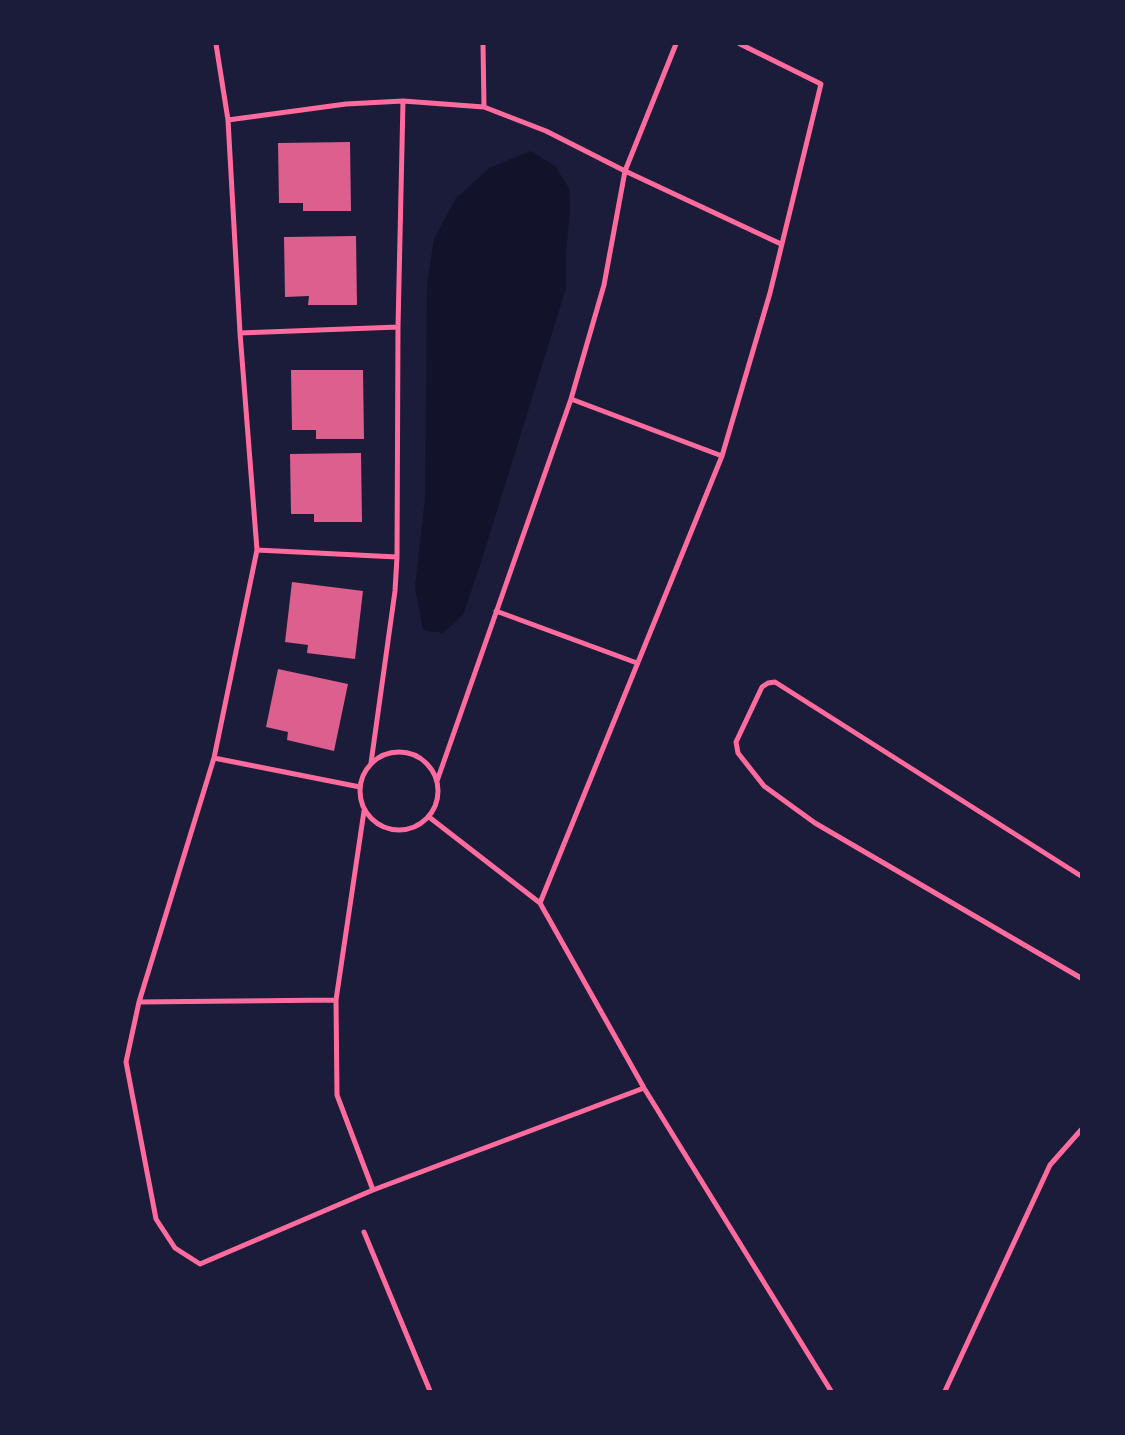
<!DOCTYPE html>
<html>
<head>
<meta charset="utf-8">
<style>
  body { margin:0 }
  #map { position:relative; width:1125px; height:1435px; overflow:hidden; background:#1b1b3a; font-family:Karla,sans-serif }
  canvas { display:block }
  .frame { position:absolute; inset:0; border:45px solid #1b1b3a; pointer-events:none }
</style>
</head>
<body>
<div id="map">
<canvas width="1125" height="1435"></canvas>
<div class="frame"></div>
</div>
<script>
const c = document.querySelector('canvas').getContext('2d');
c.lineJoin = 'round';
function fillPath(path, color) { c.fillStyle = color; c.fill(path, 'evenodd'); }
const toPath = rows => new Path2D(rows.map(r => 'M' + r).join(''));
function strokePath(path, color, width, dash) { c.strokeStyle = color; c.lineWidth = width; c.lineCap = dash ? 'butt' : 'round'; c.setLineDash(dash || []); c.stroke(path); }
const water = toPath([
  [531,151,555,166,569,188,570,211,566,253,566,288,483,556,463,615,443,633,423,630,415,587,425,499,427,285,434,239,456,198,491,167]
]);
const building = toPath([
  [350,142,351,211,303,211,303,203,279,203,278,143],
  [356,236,357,305,308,305,309,296,285,297,284,237],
  [291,370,363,370,364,439,316,439,316,430,292,430],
  [361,453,362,522,314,522,314,514,291,514,290,454],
  [292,582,363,591,355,659,307,653,308,645,285,642],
  [278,669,348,684,334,751,287,740,288,732,266,727]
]);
const minor = toPath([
  [216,44,228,120,240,333,257,550,214,758,139,1002,126,1062,156,1219,175,1248,200,1264,373,1190,644,1088],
  [483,44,484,107],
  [228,120,346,104,403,101,484,107,546,131,625,171,781,244],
  [240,333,398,327],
  [571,399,722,456],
  [257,550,397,557],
  [496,611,637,663],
  '360 791a39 39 0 1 1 78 0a39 39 0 1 1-78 0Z',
  [214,758,360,787],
  [371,763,395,591,397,557,398,327,403,101],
  [437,781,571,399,604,285,625,171,676,44],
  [364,811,336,1000,337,1095,373,1190],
  [429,817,540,903,644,1088,831,1391],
  [1081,876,775,682,768,683,762,687,736,742,738,753,764,786,815,823,1081,978],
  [540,903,722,456,770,293,821,84,740,44],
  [139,1002,336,1000],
  [364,1232,430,1391],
  [945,1391,1050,1165,1081,1130]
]);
fillPath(water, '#12122b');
fillPath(building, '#dd5f8e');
strokePath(minor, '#ff6b9d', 5);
</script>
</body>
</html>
